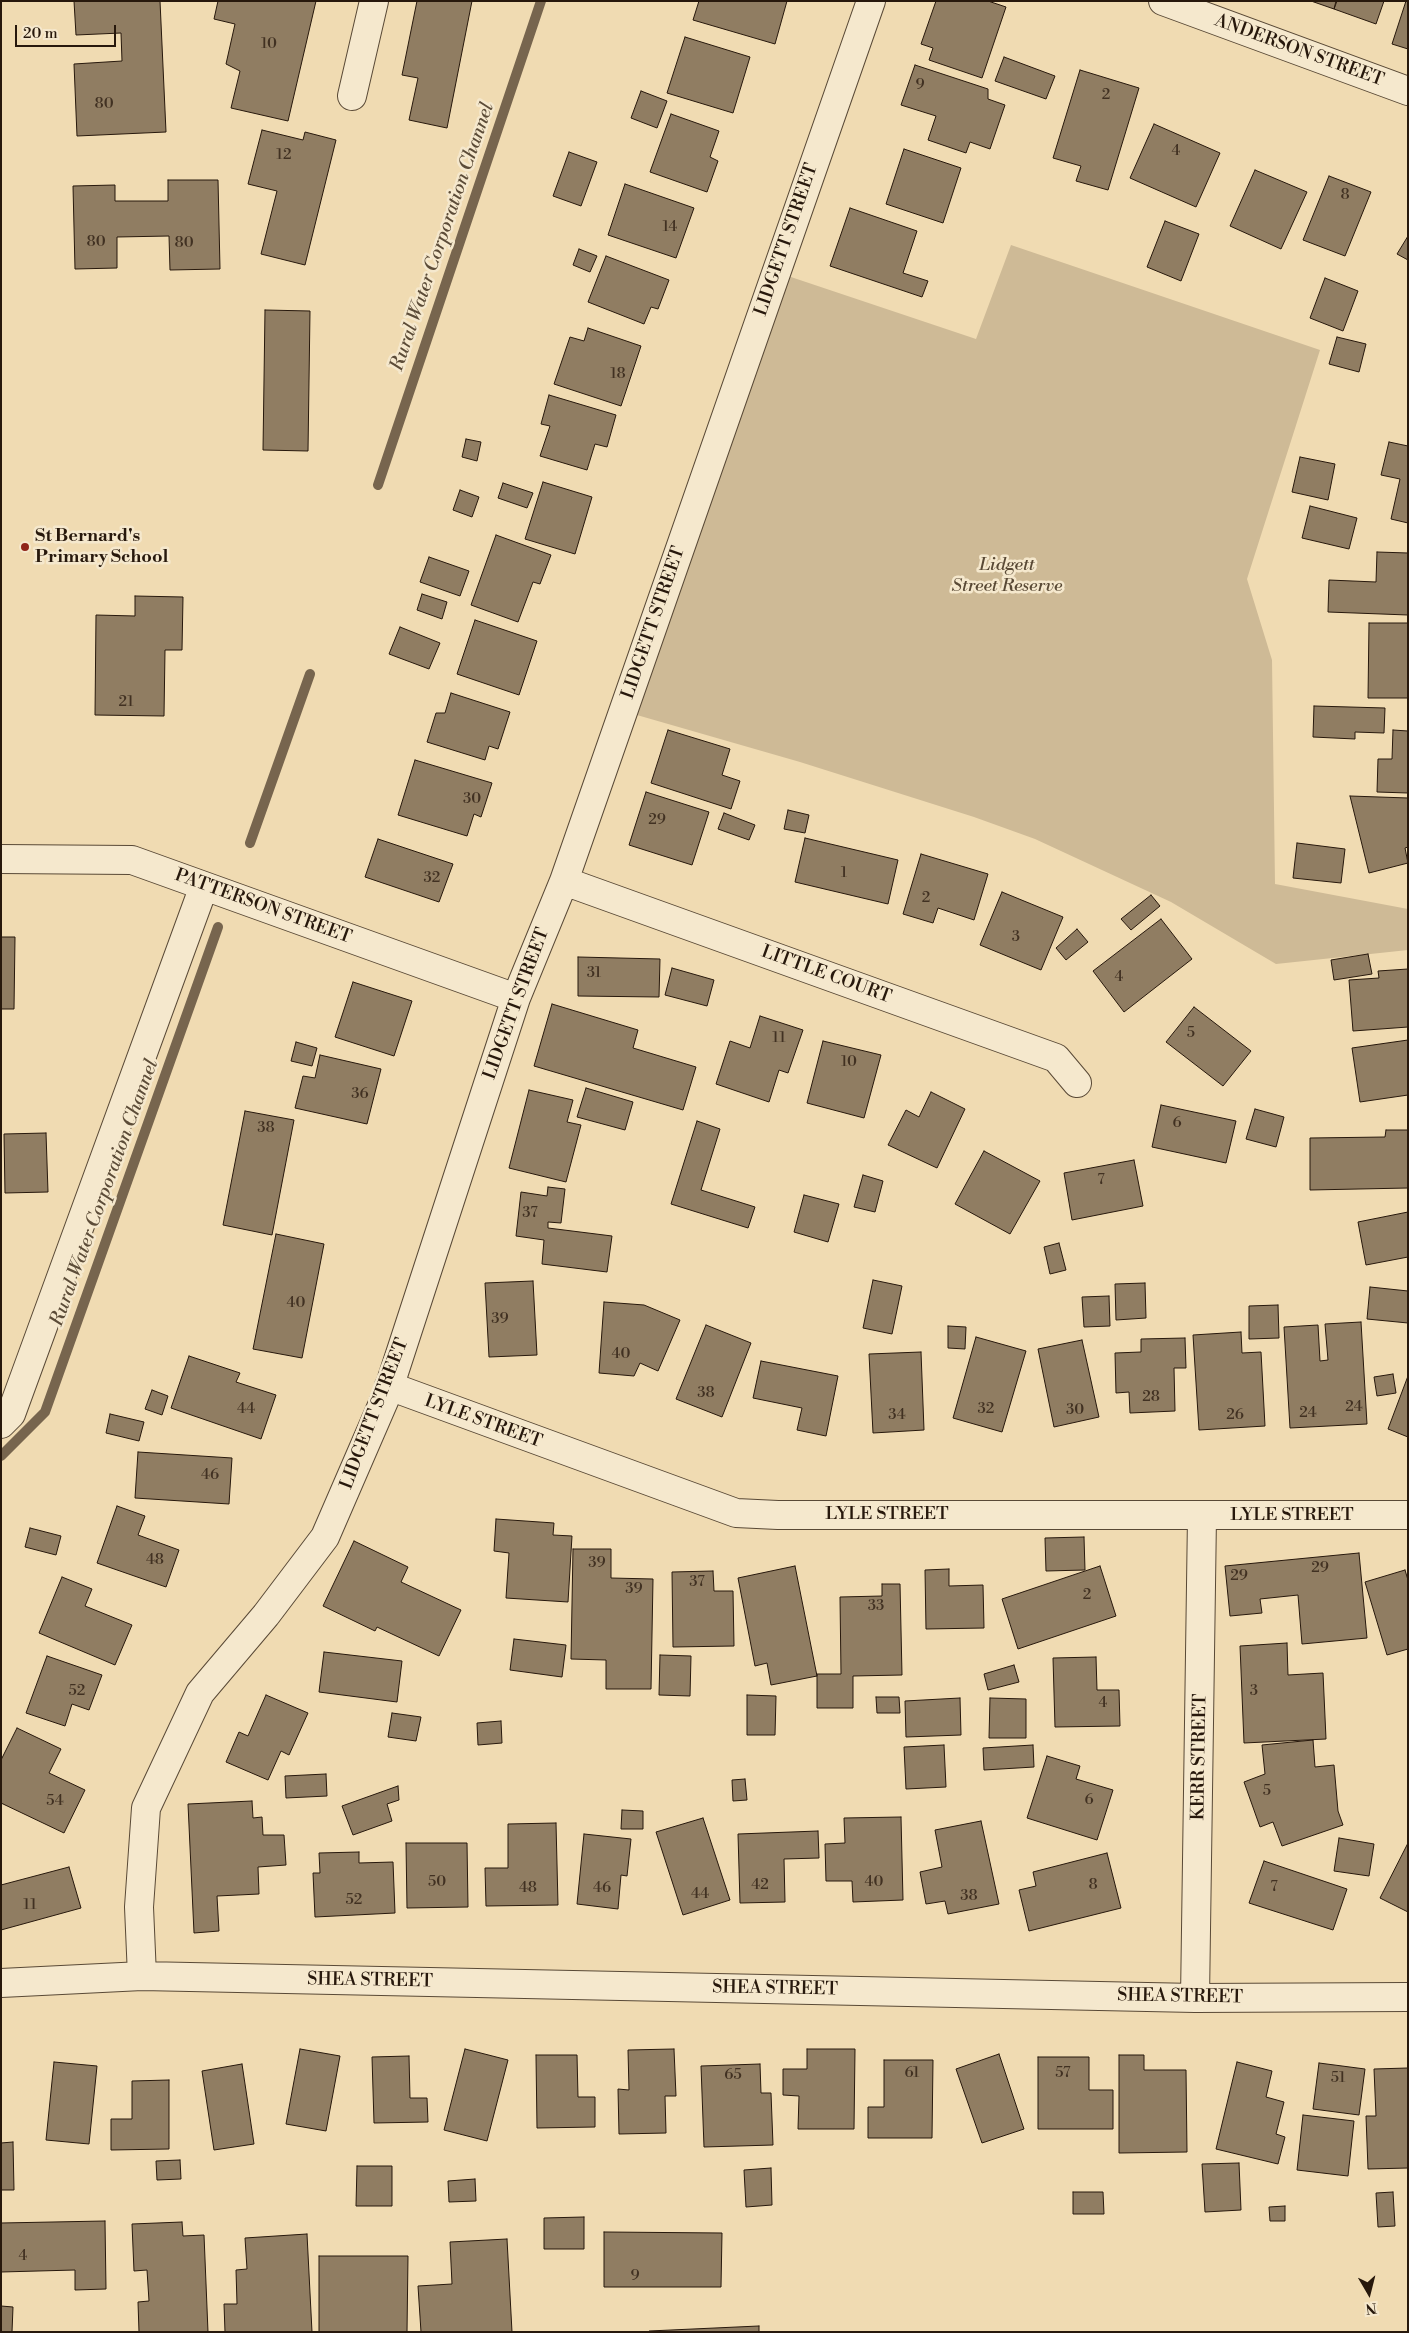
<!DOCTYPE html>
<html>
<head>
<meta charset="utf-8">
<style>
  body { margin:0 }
  #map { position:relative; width:1409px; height:2333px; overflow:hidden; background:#f0dbb2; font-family:"Libre Bodoni",serif }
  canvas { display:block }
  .frame { position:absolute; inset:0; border:2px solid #27180c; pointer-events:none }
  .north { position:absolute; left:1344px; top:2268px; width:50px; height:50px; -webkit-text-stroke:4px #f5e8cd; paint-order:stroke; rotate:172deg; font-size:14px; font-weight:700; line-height:20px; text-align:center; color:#27180c }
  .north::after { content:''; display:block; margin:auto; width:18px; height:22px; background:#27180c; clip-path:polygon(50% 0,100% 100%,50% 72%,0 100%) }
  .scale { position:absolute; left:15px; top:25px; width:101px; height:22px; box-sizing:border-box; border:2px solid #27180c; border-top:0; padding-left:6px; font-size:15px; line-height:18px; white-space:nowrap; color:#27180c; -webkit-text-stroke:4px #f5e8cd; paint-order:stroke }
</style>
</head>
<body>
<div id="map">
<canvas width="1409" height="2333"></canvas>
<div class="frame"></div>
<div class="north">N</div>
<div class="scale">20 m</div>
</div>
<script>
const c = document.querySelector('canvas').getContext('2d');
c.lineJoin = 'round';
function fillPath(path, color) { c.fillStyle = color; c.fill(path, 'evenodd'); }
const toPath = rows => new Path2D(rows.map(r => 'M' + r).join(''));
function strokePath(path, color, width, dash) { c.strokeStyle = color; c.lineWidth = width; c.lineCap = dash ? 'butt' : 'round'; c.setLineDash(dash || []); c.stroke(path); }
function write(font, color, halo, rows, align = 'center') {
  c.font = font + ' "Libre Bodoni",serif'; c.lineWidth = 5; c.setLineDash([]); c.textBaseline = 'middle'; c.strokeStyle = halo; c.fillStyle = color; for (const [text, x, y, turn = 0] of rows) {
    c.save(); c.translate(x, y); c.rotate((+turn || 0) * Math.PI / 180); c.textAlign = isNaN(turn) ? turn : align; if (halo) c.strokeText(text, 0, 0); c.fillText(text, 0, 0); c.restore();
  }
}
const green = toPath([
  [1011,245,1320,350,1247,579,1272,660,1275,884,1408,909,1408,950,1276,964,1171,902,1035,839,974,817,800,762,623,711,776,272,976,339]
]);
const stream = toPath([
  [378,485,541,1],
  [250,843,310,674],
  [1,1456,45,1412,218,927]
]);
const building = toPath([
  [74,1,160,1,166,132,77,136,74,64,122,61,121,33,76,35,74,1],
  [218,1,316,1,288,121,231,108,240,71,226,64,235,24,214,19,218,1],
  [417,1,472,1,447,128,409,120,418,78,402,75,417,1],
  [699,1,787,1,775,44,693,20,699,1],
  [936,1,988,1,1006,7,982,78,929,60,933,48,921,44,936,1],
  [1311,1,1336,1,1334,9,1311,1],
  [1337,1,1384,1,1376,24,1334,9,1337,1],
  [1406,1,1408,1,1408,49,1392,44,1406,1],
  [685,37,750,57,733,113,667,93,685,37],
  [1004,57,1055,76,1046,99,995,81,1004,57],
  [915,65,988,89,988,99,1005,105,990,149,970,142,966,153,928,140,936,116,901,105,915,65],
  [1080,70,1139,88,1108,190,1076,181,1081,166,1053,158,1080,70],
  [641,91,667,101,657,128,631,118,641,91],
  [671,114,719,131,710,157,718,161,707,192,650,172,671,114],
  [1154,124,1220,153,1196,207,1130,178,1154,124],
  [262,130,303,140,305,132,336,140,305,265,261,254,277,191,248,184,262,130],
  [904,149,961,168,943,223,886,204,904,149],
  [569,152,597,162,581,206,553,196,569,152],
  [1255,170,1307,192,1281,249,1230,226,1255,170],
  [1329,176,1371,192,1345,256,1303,240,1329,176],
  [168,180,218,180,220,269,170,270,169,236,117,237,117,268,75,269,73,186,115,185,115,201,168,201,168,180],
  [625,184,694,208,676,258,608,235,625,184],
  [850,208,917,231,903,273,928,281,922,297,830,266,850,208],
  [1165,221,1199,234,1181,281,1147,267,1165,221],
  [1408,236,1408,260,1397,254,1408,236],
  [579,249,597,256,590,272,573,265,579,249],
  [606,256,669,280,658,309,651,307,644,324,588,302,606,256],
  [1325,278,1358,291,1343,331,1310,318,1325,278],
  [265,310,310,311,308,451,263,450,265,310],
  [588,328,641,346,621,406,554,384,570,337,584,341,588,328],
  [1337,337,1366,344,1359,372,1329,364,1337,337],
  [549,395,616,415,607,447,595,444,587,470,540,456,550,426,541,424,549,395],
  [466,439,481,442,477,461,462,457,466,439],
  [1389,442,1408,446,1408,523,1391,519,1400,479,1381,475,1389,442],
  [1300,457,1335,464,1328,500,1292,492,1300,457],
  [543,482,592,497,575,554,525,539,543,482],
  [503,483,533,493,527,508,498,498,503,483],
  [460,490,479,497,472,517,453,510,460,490],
  [1310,506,1357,518,1349,549,1302,538,1310,506],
  [496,535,551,555,540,584,533,582,518,622,471,605,496,535],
  [1377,552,1408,553,1408,615,1328,612,1329,580,1376,582,1377,552],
  [429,557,469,571,460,596,420,582,429,557],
  [422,594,447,602,442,619,417,610,422,594],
  [135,596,183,597,182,650,165,650,164,716,95,715,96,615,135,616,135,596],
  [475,620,537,641,519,695,457,674,475,620],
  [1369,623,1408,623,1408,698,1368,698,1369,623],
  [400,627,440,643,429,669,389,654,400,627],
  [451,693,510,712,498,749,489,746,485,760,427,742,436,713,445,713,451,693],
  [1314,706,1385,708,1384,733,1355,732,1355,739,1313,737,1314,706],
  [668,730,730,749,722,775,740,781,731,809,651,783,668,730],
  [1393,730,1408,731,1408,793,1377,792,1378,759,1392,759,1393,730],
  [415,760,492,783,481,817,474,814,467,836,398,815,415,760],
  [646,792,709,812,692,865,629,845,646,792],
  [1350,796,1408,798,1408,847,1405,848,1408,863,1369,873,1350,796],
  [788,810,809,815,805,833,784,829,788,810],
  [724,813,755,825,749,840,718,829,724,813],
  [805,838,898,860,888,904,795,882,805,838],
  [378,839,453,864,439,902,365,877,378,839],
  [1297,843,1345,849,1341,883,1293,878,1297,843],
  [921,854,988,874,974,920,938,908,933,923,903,914,921,854],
  [1002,892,1063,917,1041,970,980,945,1002,892],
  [1151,895,1160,906,1131,930,1121,919,1151,895],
  [1161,919,1192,959,1124,1012,1093,971,1161,919],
  [1077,929,1088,942,1066,960,1056,948,1077,929],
  [1,937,15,937,14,1009,1,1009,1,937],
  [1368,954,1372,974,1334,980,1331,960,1368,954],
  [578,957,660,959,659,997,578,996,578,957],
  [672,968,714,980,707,1006,665,995,672,968],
  [1408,969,1408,1027,1353,1031,1349,980,1379,978,1378,971,1408,969],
  [353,982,412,1001,394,1056,335,1037,353,982],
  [552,1004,638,1030,633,1048,696,1067,683,1110,534,1066,552,1004],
  [1194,1007,1251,1051,1223,1086,1166,1042,1194,1007],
  [760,1016,803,1030,788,1073,779,1070,769,1102,716,1084,730,1041,750,1048,760,1016],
  [1408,1040,1408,1095,1360,1102,1352,1048,1408,1040],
  [823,1041,881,1055,864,1118,807,1103,823,1041],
  [296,1042,317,1048,312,1066,291,1061,296,1042],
  [320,1055,381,1069,367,1124,295,1108,303,1076,315,1078,320,1055],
  [586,1088,633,1102,625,1130,577,1117,586,1088],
  [529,1090,573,1100,567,1122,581,1125,566,1182,509,1168,529,1090],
  [931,1092,965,1109,937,1168,888,1145,906,1110,919,1117,931,1092],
  [1161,1105,1236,1121,1226,1163,1152,1147,1161,1105],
  [1255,1109,1284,1117,1276,1147,1246,1139,1255,1109],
  [245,1111,294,1120,272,1235,223,1225,245,1111],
  [697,1121,720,1129,701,1190,755,1207,748,1228,671,1204,697,1121],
  [1386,1130,1408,1130,1408,1188,1310,1190,1310,1138,1385,1137,1386,1130],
  [46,1133,48,1192,5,1193,4,1134,46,1133],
  [984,1151,1040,1181,1010,1234,955,1204,984,1151],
  [1134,1160,1143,1206,1072,1220,1064,1173,1134,1160],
  [863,1175,883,1181,875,1212,854,1207,863,1175],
  [548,1187,565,1189,561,1223,548,1222,548,1228,612,1236,607,1272,542,1264,544,1240,516,1236,521,1192,547,1196,548,1187],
  [804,1195,839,1204,828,1242,794,1232,804,1195],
  [1408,1212,1408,1257,1366,1265,1358,1222,1408,1212],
  [276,1234,324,1244,302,1358,253,1349,276,1234],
  [1059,1243,1066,1270,1050,1274,1044,1247,1059,1243],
  [873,1280,902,1286,892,1334,863,1328,873,1280],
  [533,1281,537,1355,489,1357,485,1283,533,1281],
  [1145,1283,1146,1318,1116,1320,1115,1284,1145,1283],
  [1370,1287,1408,1291,1408,1323,1367,1319,1370,1287],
  [1109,1296,1110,1326,1084,1327,1082,1297,1109,1296],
  [604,1302,644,1305,680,1320,658,1371,640,1363,634,1376,599,1373,604,1302],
  [1278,1305,1279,1338,1249,1339,1249,1306,1278,1305],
  [1361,1322,1367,1424,1290,1428,1284,1327,1318,1325,1320,1361,1328,1360,1325,1324,1361,1322],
  [706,1325,751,1343,722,1417,676,1399,706,1325],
  [948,1326,966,1327,965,1349,948,1348,948,1326],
  [1241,1332,1242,1353,1261,1352,1265,1426,1199,1430,1193,1335,1241,1332],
  [976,1337,1026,1351,1002,1432,953,1418,976,1337],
  [1185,1338,1186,1368,1174,1368,1175,1411,1130,1413,1129,1392,1116,1393,1115,1353,1141,1352,1141,1339,1185,1338],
  [1082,1340,1099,1417,1054,1427,1038,1349,1082,1340],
  [921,1352,924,1430,873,1433,869,1354,921,1352],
  [189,1356,240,1373,236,1382,276,1395,261,1439,171,1408,189,1356],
  [761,1361,838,1376,826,1436,797,1430,802,1408,753,1398,761,1361],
  [1393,1374,1396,1393,1377,1396,1374,1377,1393,1374],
  [1408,1376,1408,1437,1388,1429,1408,1376],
  [152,1390,168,1396,162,1415,145,1409,152,1390],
  [110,1414,144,1422,139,1441,106,1433,110,1414],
  [138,1452,232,1458,229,1504,135,1498,138,1452],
  [117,1506,145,1516,138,1535,179,1550,166,1587,97,1563,117,1506],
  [496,1519,554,1523,553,1535,572,1536,568,1602,506,1598,509,1553,494,1551,496,1519],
  [30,1528,61,1536,56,1555,25,1547,30,1528],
  [1084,1537,1085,1570,1046,1571,1045,1538,1084,1537],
  [354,1541,408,1567,401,1582,461,1610,439,1656,377,1627,375,1631,323,1606,354,1541],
  [573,1549,611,1549,611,1578,653,1579,651,1689,606,1689,606,1660,571,1659,573,1549],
  [1359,1553,1367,1638,1302,1644,1298,1595,1260,1599,1262,1613,1230,1616,1225,1566,1359,1553],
  [795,1566,817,1676,771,1685,767,1663,755,1666,738,1578,795,1566],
  [1100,1566,1116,1616,1018,1649,1002,1599,1100,1566],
  [949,1569,949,1586,983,1585,984,1628,926,1629,925,1570,949,1569],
  [1405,1570,1408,1580,1408,1649,1387,1655,1365,1582,1405,1570],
  [713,1571,714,1591,733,1591,734,1646,673,1647,672,1572,713,1571],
  [62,1577,92,1589,85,1606,132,1625,115,1665,39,1633,62,1577],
  [882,1584,900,1584,902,1675,853,1676,853,1708,817,1708,817,1674,841,1674,840,1597,882,1596,882,1584],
  [514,1639,566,1645,562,1677,510,1670,514,1639],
  [1287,1643,1288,1675,1323,1673,1326,1739,1244,1743,1240,1646,1287,1643],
  [324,1652,402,1661,397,1702,319,1692,324,1652],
  [660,1655,691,1656,690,1696,659,1695,660,1655],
  [47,1656,102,1675,89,1710,72,1704,65,1726,26,1713,47,1656],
  [1096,1657,1097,1690,1119,1690,1120,1726,1055,1727,1053,1658,1096,1657],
  [1014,1665,1019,1682,988,1690,984,1674,1014,1665],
  [266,1695,308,1713,289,1755,281,1751,268,1780,226,1762,239,1732,248,1736,266,1695],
  [747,1695,776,1696,775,1735,747,1735,747,1695],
  [876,1697,899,1697,900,1713,877,1713,876,1697],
  [960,1698,961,1735,906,1737,905,1701,960,1698],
  [990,1698,1026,1699,1026,1738,989,1738,990,1698],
  [392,1713,421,1717,416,1741,388,1737,392,1713],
  [501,1721,502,1743,478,1745,477,1723,501,1721],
  [17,1728,61,1749,49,1773,85,1790,64,1833,1,1803,1,1760,17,1728],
  [1313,1740,1315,1767,1334,1765,1338,1811,1343,1825,1282,1846,1273,1822,1260,1827,1244,1782,1265,1774,1262,1745,1313,1740],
  [944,1745,946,1787,906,1789,904,1747,944,1745],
  [1033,1745,1034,1767,984,1770,983,1748,1033,1745],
  [1047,1756,1080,1766,1076,1779,1113,1790,1097,1840,1027,1818,1047,1756],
  [326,1774,327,1796,286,1798,285,1776,326,1774],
  [745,1779,747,1800,733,1801,732,1780,745,1779],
  [398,1786,399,1800,387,1804,392,1821,353,1835,342,1806,398,1786],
  [252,1801,253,1818,262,1817,263,1835,284,1835,286,1865,258,1867,259,1894,217,1896,219,1931,194,1933,188,1804,252,1801],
  [622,1810,643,1811,643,1829,621,1829,622,1810],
  [901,1817,903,1900,853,1902,852,1881,826,1881,825,1844,845,1843,844,1818,901,1817],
  [703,1818,730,1900,683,1915,656,1832,703,1818],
  [981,1821,999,1904,948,1914,945,1901,926,1904,920,1872,942,1867,935,1830,981,1821],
  [556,1823,558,1905,486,1906,485,1868,508,1868,508,1824,556,1823],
  [818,1831,819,1858,784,1859,785,1902,740,1903,738,1834,818,1831],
  [584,1834,631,1839,627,1876,621,1875,618,1909,577,1904,584,1834],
  [1339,1838,1374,1844,1369,1876,1334,1871,1339,1838],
  [406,1843,467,1843,468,1907,407,1908,406,1843],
  [1408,1843,1408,1912,1380,1898,1408,1843],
  [359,1852,359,1863,393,1862,395,1913,315,1917,313,1873,320,1873,319,1853,359,1852],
  [1107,1853,1121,1908,1029,1931,1019,1890,1036,1886,1033,1872,1107,1853],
  [1264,1861,1347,1889,1333,1930,1249,1903,1264,1861],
  [69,1867,81,1908,1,1930,1,1885,69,1867],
  [300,2049,340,2056,326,2131,286,2124,300,2049],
  [465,2049,508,2060,487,2141,444,2130,465,2049],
  [674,2049,676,2096,665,2096,666,2133,619,2134,618,2089,629,2090,628,2050,674,2049],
  [807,2049,855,2049,854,2129,798,2129,799,2096,783,2095,783,2069,807,2069,807,2049],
  [999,2054,1024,2129,982,2143,956,2069,999,2054],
  [536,2055,577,2055,578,2097,595,2097,595,2127,537,2128,536,2055],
  [1119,2055,1144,2055,1144,2070,1186,2070,1187,2152,1119,2153,1119,2055],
  [409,2056,410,2098,427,2098,428,2122,374,2123,372,2057,409,2056],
  [1038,2057,1089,2057,1089,2090,1113,2090,1113,2129,1038,2129,1038,2057],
  [884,2060,933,2060,932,2138,868,2138,868,2107,884,2107,884,2060],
  [54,2062,97,2066,89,2144,46,2140,54,2062],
  [1237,2062,1272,2071,1266,2097,1284,2102,1276,2134,1285,2137,1278,2164,1216,2149,1237,2062],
  [1319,2063,1365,2069,1359,2115,1313,2109,1319,2063],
  [242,2064,254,2144,214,2150,202,2071,242,2064],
  [760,2064,761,2093,771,2093,773,2145,704,2147,701,2066,760,2064],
  [1408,2068,1408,2168,1368,2169,1366,2116,1376,2116,1374,2069,1408,2068],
  [169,2080,169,2149,111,2150,111,2119,132,2119,132,2081,169,2080],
  [1303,2115,1354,2121,1348,2176,1297,2170,1303,2115],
  [13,2142,14,2190,1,2190,1,2143,13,2142],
  [180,2160,181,2179,157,2180,156,2161,180,2160],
  [1239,2163,1241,2210,1205,2212,1202,2164,1239,2163],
  [357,2166,392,2166,392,2206,356,2206,357,2166],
  [771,2168,772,2205,746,2207,744,2170,771,2168],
  [475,2179,476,2201,449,2202,448,2181,475,2179],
  [1073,2192,1103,2192,1104,2214,1073,2214,1073,2192],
  [1393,2192,1395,2226,1378,2227,1376,2193,1393,2192],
  [1285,2206,1285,2221,1270,2221,1269,2207,1285,2206],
  [584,2217,584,2249,544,2249,544,2218,584,2217],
  [105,2221,106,2289,75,2290,75,2270,1,2272,1,2223,105,2221],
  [182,2222,183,2236,204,2235,208,2332,139,2332,138,2302,149,2301,147,2270,134,2271,132,2224,182,2222],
  [604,2232,722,2233,721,2287,604,2287,604,2232],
  [307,2234,312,2332,225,2332,224,2304,237,2304,236,2270,247,2269,245,2238,307,2234],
  [507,2239,512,2332,421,2332,418,2286,452,2284,450,2242,507,2239],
  [319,2256,408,2256,407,2332,319,2332,319,2256],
  [1,2306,13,2307,12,2332,1,2332,1,2306],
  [759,2326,759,2332,649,2332,649,2331,759,2326]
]);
const street = toPath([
  [1163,1,1408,91],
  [352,96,374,1],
  [1,859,132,860,516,998],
  [564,881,1056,1058,1077,1083],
  [389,1386,736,1513,778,1515,1408,1515],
  [1,1424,11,1414,204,886],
  [142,1976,139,1907,146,1808,200,1693,266,1615,325,1537,387,1394,516,998,564,881,871,1],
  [1,1983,142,1976,1195,1998,1408,1997],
  [1195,1998,1202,1516]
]);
const markers = [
  [25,547,5,"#8f2418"]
];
const numberNames = [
  ["10",269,44],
  ["9",920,85],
  ["2",1106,95],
  ["80",104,104],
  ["4",1176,151],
  ["12",284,155],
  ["8",1345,195],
  ["14",670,227],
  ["80",96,242],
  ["80",184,243],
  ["18",618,374],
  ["21",126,702],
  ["30",472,799],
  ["29",657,820],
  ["1",844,873],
  ["32",432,878],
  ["2",926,898],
  ["3",1016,937],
  ["31",594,973],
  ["4",1119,977],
  ["5",1191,1033],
  ["11",779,1038],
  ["10",849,1062],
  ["36",360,1094],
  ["6",1177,1123],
  ["38",266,1128],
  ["7",1101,1180],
  ["37",530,1213],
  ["40",296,1303],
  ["39",500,1319],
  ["40",621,1354],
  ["38",706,1393],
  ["28",1151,1397],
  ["24",1354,1407],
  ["44",246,1409],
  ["32",986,1409],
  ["30",1075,1410],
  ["24",1308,1413],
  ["34",897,1415],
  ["26",1235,1415],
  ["46",210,1475],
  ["48",155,1560],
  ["39",597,1563],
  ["29",1320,1568],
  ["29",1239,1576],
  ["37",697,1582],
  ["39",634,1589],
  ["2",1087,1595],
  ["33",876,1606],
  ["52",77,1691],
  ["3",1254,1691],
  ["4",1103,1703],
  ["5",1267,1791],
  ["6",1089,1800],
  ["54",55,1801],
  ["50",437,1882],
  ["40",874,1882],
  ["42",760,1885],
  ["8",1093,1885],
  ["7",1274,1887],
  ["48",528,1888],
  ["46",602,1888],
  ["44",700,1894],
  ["38",969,1896],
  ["52",354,1900],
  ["11",30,1905],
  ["61",912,2073],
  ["57",1063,2073],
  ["65",733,2075],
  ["51",1338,2078],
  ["4",23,2256],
  ["9",635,2276]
];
const streetNames = [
  ["ANDERSON STREET",1299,51,20],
  ["LIDGETT STREET",787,240,-71],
  ["LIDGETT STREET",654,623,-71],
  ["PATTERSON STREET",263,907,20],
  ["LITTLE COURT",826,975,20],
  ["LIDGETT STREET",517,1004,-70],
  ["LIDGETT STREET",375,1414,-69],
  ["LYLE STREET",483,1422,20],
  ["LYLE STREET",887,1515],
  ["LYLE STREET",1292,1516],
  ["KERR STREET",1200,1757,-89],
  ["SHEA STREET",370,1981,1],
  ["SHEA STREET",775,1989,1],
  ["SHEA STREET",1180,1997,1]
];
const poiNames = [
  ["St Bernard's",35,537],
  ["Primary School",35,558]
];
const parkNames = [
  ["Lidgett",1007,566],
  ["Street Reserve",1007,587]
];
const waterNames = [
  ["Rural Water Corporation Channel",443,237,-71],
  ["Rural Water Corporation Channel",105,1193,-70]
];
fillPath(green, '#ceba96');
strokePath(stream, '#77654e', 10);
fillPath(building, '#907d62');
strokePath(building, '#27180c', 1);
strokePath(street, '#594936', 30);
strokePath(street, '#f5e8cd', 28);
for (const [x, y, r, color] of markers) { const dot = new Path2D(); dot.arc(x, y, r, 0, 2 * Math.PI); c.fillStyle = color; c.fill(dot); strokePath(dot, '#f5e8cd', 2); }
write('15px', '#413122', null, numberNames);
write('18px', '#27180c', '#f5e8cd', streetNames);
write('bold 18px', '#27180c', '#f5e8cd', poiNames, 'left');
write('italic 18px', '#594935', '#f5e8cd', parkNames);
write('italic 19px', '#5c4c38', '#f5e8cd', waterNames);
</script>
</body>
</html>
